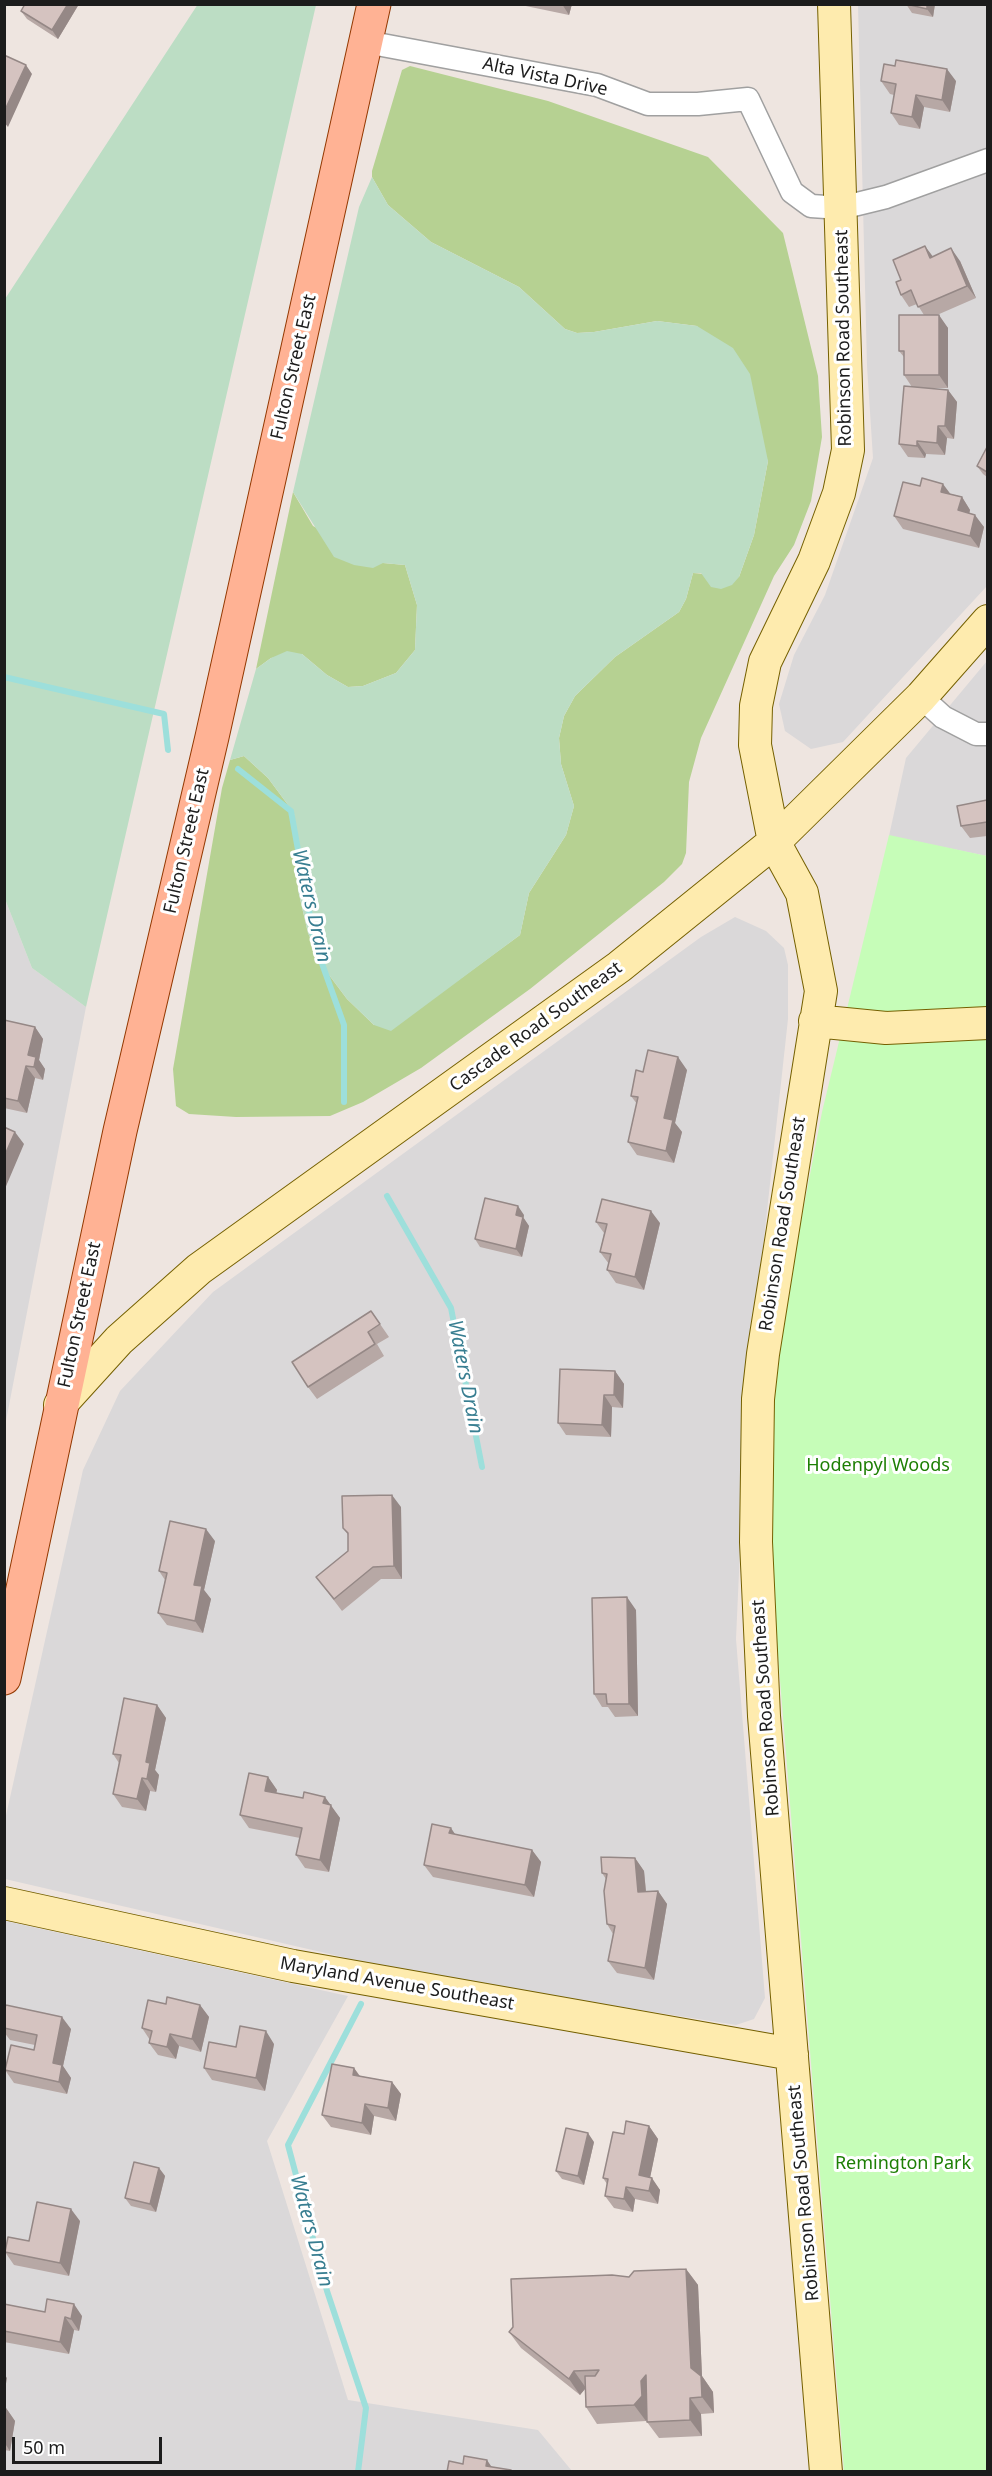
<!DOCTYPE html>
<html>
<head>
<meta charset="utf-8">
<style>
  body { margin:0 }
  #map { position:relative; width:992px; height:2476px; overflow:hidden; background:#eee5e0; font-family:"Noto Sans",sans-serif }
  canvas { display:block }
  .frame { position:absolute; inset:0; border:6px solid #1c1c1c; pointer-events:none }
  .scale { position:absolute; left:12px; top:2437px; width:150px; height:27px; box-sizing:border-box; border:3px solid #1c1c1c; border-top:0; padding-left:8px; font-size:18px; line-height:21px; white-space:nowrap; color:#1c1c1c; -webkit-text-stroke:4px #fff; paint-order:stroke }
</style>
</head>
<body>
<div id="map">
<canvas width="992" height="2476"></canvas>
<div class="frame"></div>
<div class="scale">50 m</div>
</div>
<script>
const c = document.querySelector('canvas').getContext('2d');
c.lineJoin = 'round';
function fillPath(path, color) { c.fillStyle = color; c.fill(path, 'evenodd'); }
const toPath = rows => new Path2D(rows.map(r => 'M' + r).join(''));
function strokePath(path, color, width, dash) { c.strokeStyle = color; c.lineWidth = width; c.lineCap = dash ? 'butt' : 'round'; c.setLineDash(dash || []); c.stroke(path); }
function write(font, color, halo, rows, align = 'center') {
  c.font = font + ' "Noto Sans",sans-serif'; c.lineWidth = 6; c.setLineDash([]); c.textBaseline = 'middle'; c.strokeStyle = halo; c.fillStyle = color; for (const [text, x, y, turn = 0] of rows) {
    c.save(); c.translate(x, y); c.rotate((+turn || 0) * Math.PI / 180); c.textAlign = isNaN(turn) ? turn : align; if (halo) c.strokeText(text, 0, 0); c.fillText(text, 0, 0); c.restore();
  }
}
const residential = toPath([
  [858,5,987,5,987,586,843,742,811,749,785,731,779,704,794,655,825,595,873,458,867,366],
  [987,661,987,856,889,836,906,758],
  [5,899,32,968,86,1007,5,1426],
  [735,917,766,931,784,948,788,965,788,1019,747,1394,736,1639,765,1998,754,2019,736,2025,425,1976,5,1879,5,1820,83,1470,120,1391,213,1292,701,937],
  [5,1921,348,1996,267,2141,348,2400,538,2430,572,2471,5,2472]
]);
const forest = toPath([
  [410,66,548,101,708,157,783,233,818,376,822,437,811,501,794,545,774,576,701,738,689,782,686,853,682,864,664,882,530,989,421,1068,363,1102,330,1116,236,1117,189,1114,176,1106,173,1069,222,788,230,760,244,756,268,778,294,813,298,890,308,933,323,967,347,999,374,1025,457,981,520,935,529,893,566,835,574,806,561,764,559,738,564,716,575,696,615,657,679,612,686,599,693,573,739,577,754,535,768,461,697,326,657,321,594,332,577,333,565,329,519,287,431,242,388,205,372,177,372,171,402,70],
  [293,492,313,526,383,563,405,565,417,605,415,650,396,673,363,686,348,687,327,675,302,654,271,658,256,669]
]);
const wetland = toPath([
  [198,4,316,5,86,1007,32,968,5,899,5,299],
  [372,177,388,205,431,242,519,287,565,329,577,333,594,332,657,321,697,326,733,348,750,374,768,461,754,535,739,577,732,585,721,589,711,587,701,573,693,573,686,599,679,612,615,657,575,696,564,716,559,738,561,764,574,806,566,835,529,893,520,935,391,1031,374,1025,347,999,323,967,308,933,298,890,294,813,268,778,244,756,230,760,256,669,271,658,287,651,302,654,327,675,348,687,363,686,396,673,415,650,417,605,405,565,383,563,373,568,354,565,334,557,293,492,359,207]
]);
const park = toPath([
  [889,835,987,856,987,2471,844,2471,770,1556,769,1444,779,1336,822,1112]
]);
const stream = toPath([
  [4,677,164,714,168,750],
  [238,769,291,811,315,944,344,1025,344,1102],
  [387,1196,451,1308,482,1467],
  [358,2472,366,2408,327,2291,288,2145,361,2004]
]);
const street = toPath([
  [366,42,597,85,648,104,698,104,748,99,792,192,811,206,841,208,886,197,988,160],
  [921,697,943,717,976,734,988,734]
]);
const secondary = toPath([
  [815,1021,886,1028,988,1023],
  [60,1405,119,1340,199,1269,619,967,774,842,921,697,988,621],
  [4,1903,293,1966,792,2054],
  [826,2472,764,1716,756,1542,758,1399,763,1354,821,991,802,893,774,842,755,745,756,706,765,662,814,561,839,493,848,450,834,4]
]);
const primary = toPath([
  [4,1678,120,1131,212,737,374,4]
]);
const wall = toPath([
  [79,4,58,39,27,19,21,11],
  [520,4,572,4,569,15,521,5],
  [906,4,935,4,933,17,912,13],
  [881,81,956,81,950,112,924,107,920,129,899,125,891,113,894,95,890,94],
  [933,256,960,261,976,298,937,315,948,328,948,388,924,388,948,390,957,402,954,439,947,438,945,455,926,454,925,458,908,457,899,444,912,387,904,375,904,357,899,351,924,315,917,304,909,307,901,295,901,280],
  [987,447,987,477,983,474,977,466],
  [951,494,962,497,970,510,969,513,984,527,979,548,903,529,894,516],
  [987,800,987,836,970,838,961,826],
  [4,1020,35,1027,43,1039,39,1060,45,1069,43,1080,35,1078,27,1113,4,1108],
  [687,1070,675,1123,682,1132,674,1163,637,1155,628,1142,637,1104,631,1096,643,1072],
  [524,1215,523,1217,529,1226,522,1257,480,1247,475,1239],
  [596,1222,660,1223,644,1290,616,1283,607,1270,609,1264,600,1252,604,1233],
  [371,1311,389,1337,377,1344,384,1356,317,1399,308,1387],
  [615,1371,624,1384,623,1408,612,1407,611,1437,566,1435,558,1423],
  [401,1507,402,1579,381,1579,342,1611,316,1577,348,1551,348,1535,343,1528],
  [215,1541,204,1590,211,1599,203,1633,167,1625,158,1613,165,1580,159,1571],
  [636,1610,638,1716,615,1717,608,1707,602,1707,594,1694],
  [157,1705,166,1718,155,1770,159,1775,156,1792,150,1791,146,1811,122,1807,113,1794,119,1763,113,1754],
  [268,1777,277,1790,276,1793,330,1805,340,1818,329,1872,305,1868,296,1855,300,1838,249,1828,240,1815],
  [532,1850,541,1862,534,1897,433,1877,424,1865],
  [635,1858,644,1871,646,1891,658,1891,667,1904,654,1980,617,1973,608,1961,613,1934,607,1924,606,1879,602,1873],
  [166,2004,200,2005,209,2017,201,2052,179,2046,176,2059,158,2055,149,2043,150,2040,142,2028],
  [4,2010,71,2029,63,2066,71,2078,67,2094,14,2083,5,2070,34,2050,35,2045,10,2040,4,2032],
  [274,2044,265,2091,212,2080,204,2068],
  [354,2068,360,2076,392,2082,401,2094,396,2121,374,2116,371,2135,331,2127,322,2115],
  [649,2126,658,2139,650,2177,660,2190,658,2204,635,2199,633,2212,614,2208,605,2196,607,2184,603,2178,624,2134],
  [594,2142,584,2185,562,2179,556,2171],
  [159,2168,165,2176,156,2212,131,2206,125,2198],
  [80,2221,69,2276,14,2265,5,2252],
  [686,2269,698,2285,702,2376,713,2392,714,2413,701,2414,702,2436,659,2438,647,2422,647,2419,646,2421,597,2424,586,2407,585,2388,580,2395,521,2348,509,2332,629,2277],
  [4,2304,45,2312,82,2316,79,2331,74,2330,69,2354,4,2342],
  [4,2408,6,2408,15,2421,10,2451,4,2450]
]);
const shadedWall = toPath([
  [68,4,79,4,58,39,52,30],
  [562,4,572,4,569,15],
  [927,4,935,4,933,17,927,9],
  [26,65,32,74,8,127,4,122,4,112],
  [947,69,956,81,950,112,942,100],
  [916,95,924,107,920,129,912,117],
  [925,246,934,258,930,258],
  [951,248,960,261,976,298,967,286],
  [939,315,948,328,948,388,939,375],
  [948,390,957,402,954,439,945,426],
  [938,426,947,438,945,455,937,443],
  [917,441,926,454,925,458,917,446],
  [943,484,952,496,941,492],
  [962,497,970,510,967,523,958,510],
  [975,515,984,527,979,548,970,536],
  [35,1027,43,1039,39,1060,45,1069,43,1080,34,1067,28,1055],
  [678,1057,687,1070,675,1123,682,1132,674,1163,666,1151,664,1118],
  [26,1066,35,1078,27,1113,18,1101],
  [15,1132,24,1144,4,1191,4,1157],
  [518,1206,524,1215,522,1224,516,1215],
  [651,1211,660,1223,644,1290,635,1277],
  [523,1217,529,1226,522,1257,516,1249],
  [615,1371,624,1384,623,1408,614,1395],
  [604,1395,612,1407,611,1437,602,1425],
  [392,1495,401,1507,402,1579,394,1566],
  [206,1529,215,1541,204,1590,211,1599,203,1633,195,1621,194,1585],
  [627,1597,636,1610,638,1716,629,1704],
  [157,1705,166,1718,155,1770,159,1775,156,1792,147,1779,146,1762],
  [268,1777,277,1790,274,1803,265,1791],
  [142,1778,150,1791,146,1811,137,1799],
  [325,1797,340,1818,329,1872,320,1860,323,1803],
  [451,1828,459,1840,449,1833],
  [532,1850,541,1862,534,1897,525,1885],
  [635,1858,644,1871,647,1904,638,1892],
  [658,1891,667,1904,654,1980,645,1968],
  [200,2005,209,2017,201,2052,192,2039],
  [62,2017,71,2029,63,2066,71,2078,67,2094,59,2082,53,2063],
  [266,2031,274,2044,265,2091,256,2078],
  [170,2034,179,2046,176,2059,167,2047],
  [354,2068,363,2081,353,2075],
  [392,2082,401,2094,396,2121,388,2108],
  [365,2104,374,2116,371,2135,362,2123],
  [649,2126,658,2139,648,2188,639,2175],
  [588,2133,594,2142,584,2185,578,2176],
  [159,2168,165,2176,156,2212,150,2204],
  [652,2178,660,2190,658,2204,649,2191],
  [626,2187,635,2199,633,2212,624,2199],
  [71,2209,80,2221,69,2276,60,2263],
  [686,2269,698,2285,702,2376,713,2392,714,2413,702,2397,691,2368],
  [74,2304,82,2316,79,2331,71,2319],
  [65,2317,74,2330,69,2354,60,2342],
  [574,2371,586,2388,580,2395,569,2379],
  [4,2374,7,2378,4,2395],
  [646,2375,653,2412,646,2421,634,2405,641,2381],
  [690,2398,701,2414,702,2436,690,2420],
  [6,2408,15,2421,10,2451,4,2442,4,2420],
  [487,2460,495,2472,486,2466]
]);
const building = toPath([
  [25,4,68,4,52,30,21,11,25,4],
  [906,4,927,4,927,9,906,4],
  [4,55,26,65,4,112,4,55],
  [896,60,947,69,942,100,916,95,912,117,891,113,896,84,881,81,884,64,895,66,896,60],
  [925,246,930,258,951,248,967,286,918,307,911,290,901,295,896,282,901,280,893,260,925,246],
  [899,315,939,315,939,375,904,375,904,351,899,351,899,315],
  [904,386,948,390,945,426,938,426,937,443,917,441,917,446,899,444,904,386],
  [987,447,987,472,977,466,987,447],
  [922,478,943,484,941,492,962,497,958,510,975,515,970,536,894,516,903,482,920,486,922,478],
  [987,800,987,822,961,826,957,806,987,800],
  [4,1020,35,1027,28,1055,36,1057,34,1067,26,1066,18,1101,4,1098,4,1020],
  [648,1050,678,1057,664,1118,673,1120,666,1151,628,1142,638,1097,631,1096,636,1070,643,1072,648,1050],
  [4,1127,15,1132,4,1157,4,1127],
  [485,1198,518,1206,516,1215,523,1217,516,1249,475,1239,485,1198],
  [602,1199,651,1211,635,1277,607,1270,611,1254,600,1252,607,1224,596,1222,602,1199],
  [371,1311,380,1324,368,1332,375,1344,308,1387,292,1362,371,1311],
  [560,1369,615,1371,614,1395,604,1395,602,1425,558,1423,560,1369],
  [392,1495,394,1566,373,1567,334,1599,316,1577,348,1551,348,1533,343,1528,342,1496,392,1495],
  [170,1521,206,1529,194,1585,202,1586,195,1621,158,1613,167,1573,159,1571,170,1521],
  [627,1597,629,1704,607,1704,606,1694,594,1694,592,1598,627,1597],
  [124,1698,157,1705,146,1762,150,1763,147,1779,142,1778,137,1799,113,1794,121,1755,113,1754,124,1698],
  [249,1773,268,1777,265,1791,303,1798,304,1792,325,1797,323,1803,331,1805,320,1860,296,1855,302,1828,240,1815,249,1773],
  [432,1824,451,1828,449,1833,532,1850,525,1885,424,1865,432,1824],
  [601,1857,635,1858,638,1892,658,1891,645,1968,608,1961,615,1926,607,1924,604,1891,607,1874,602,1873,601,1857],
  [167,1997,200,2005,192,2039,170,2034,167,2047,149,2043,152,2031,142,2028,148,2000,166,2004,167,1997],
  [6,2005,62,2017,53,2063,62,2065,59,2082,5,2070,11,2045,34,2050,37,2035,4,2028,4,2010,6,2005],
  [240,2026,266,2031,256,2078,204,2068,209,2042,236,2047,240,2026],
  [332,2064,354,2068,353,2075,392,2082,388,2108,365,2104,362,2123,322,2115,332,2064],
  [626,2121,649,2126,639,2175,652,2178,649,2191,626,2187,624,2199,605,2196,608,2179,603,2178,613,2132,624,2134,626,2121],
  [566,2128,588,2133,578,2176,556,2171,566,2128],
  [134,2162,159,2168,150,2204,125,2198,134,2162],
  [37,2202,71,2209,60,2263,5,2252,8,2237,29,2241,37,2202],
  [686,2269,691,2368,701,2376,702,2397,690,2398,690,2420,647,2422,646,2375,641,2381,642,2396,634,2405,586,2407,585,2376,595,2376,599,2370,574,2371,569,2379,509,2332,513,2327,511,2279,612,2275,629,2277,634,2271,686,2269],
  [47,2299,74,2304,71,2319,65,2317,60,2342,4,2331,4,2304,45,2312,47,2299],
  [464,2456,487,2460,486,2466,511,2470,513,2472,447,2472,449,2461,463,2464,464,2456]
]);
const streetNames = [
  ["Alta Vista Drive",545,77,12],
  ["Robinson Road Southeast",844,338,-91],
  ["Fulton Street East",294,367,-77],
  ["Fulton Street East",187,841,-77],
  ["Cascade Road Southeast",536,1027,-36],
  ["Robinson Road Southeast",783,1224,-81],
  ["Fulton Street East",80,1315,-78],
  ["Robinson Road Southeast",766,1708,-94],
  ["Maryland Avenue Southeast",397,1984,10],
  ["Robinson Road Southeast",804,2193,-95]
];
const parkNames = [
  ["Hodenpyl Woods",878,1466],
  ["Remington Park",903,2164]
];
const waterNames = [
  ["Waters Drain",311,906,77],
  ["Waters Drain",465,1377,79],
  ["Waters Drain",311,2231,75]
];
fillPath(residential, '#dad8d9');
fillPath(forest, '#b6d192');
fillPath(wetland, '#bcddc4');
fillPath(park, '#c6fdb8');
strokePath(stream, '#9ddfdb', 6);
strokePath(street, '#a0a0a0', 25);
strokePath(secondary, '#756000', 34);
strokePath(primary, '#933800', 35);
strokePath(street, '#fff', 22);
strokePath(secondary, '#feebae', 32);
strokePath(primary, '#ffb294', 33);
fillPath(wall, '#b7a8a5');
fillPath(shadedWall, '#958886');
fillPath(building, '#d5c3c0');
strokePath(building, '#958886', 1.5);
write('18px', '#1c1c1c', '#fff', streetNames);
write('18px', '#1d7f04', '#fff', parkNames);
write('italic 20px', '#387e91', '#fff', waterNames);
</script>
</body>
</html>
